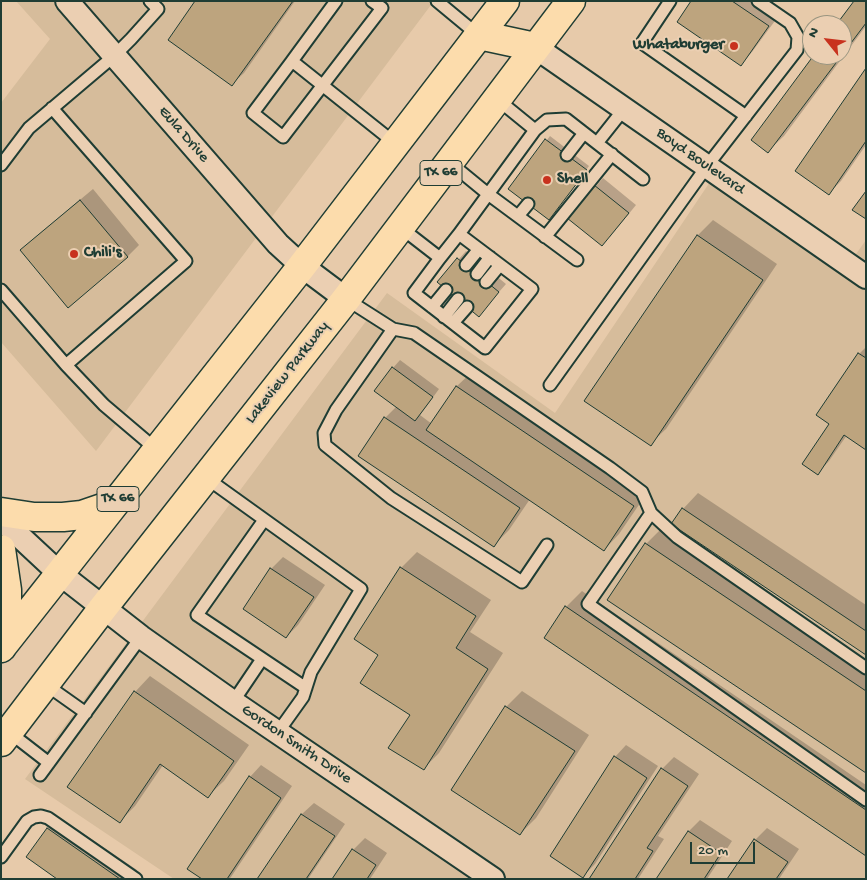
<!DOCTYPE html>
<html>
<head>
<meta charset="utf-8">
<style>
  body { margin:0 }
  #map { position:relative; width:867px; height:880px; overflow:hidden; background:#e7caaa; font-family:"Gochi Hand",sans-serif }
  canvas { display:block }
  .frame { position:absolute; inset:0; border:2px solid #1f3d34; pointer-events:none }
  .north { position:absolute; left:802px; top:15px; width:50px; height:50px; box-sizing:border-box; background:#ebcfb2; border:1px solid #999580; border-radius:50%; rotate:299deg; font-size:14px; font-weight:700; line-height:20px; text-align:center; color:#1f3d34 }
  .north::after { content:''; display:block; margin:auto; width:18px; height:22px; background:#c8321e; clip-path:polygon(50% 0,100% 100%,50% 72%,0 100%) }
  .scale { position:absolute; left:690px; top:842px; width:65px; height:22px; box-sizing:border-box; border:2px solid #1f3d34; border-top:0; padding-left:6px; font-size:15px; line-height:18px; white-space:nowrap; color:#1f3d34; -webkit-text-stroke:4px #ebcfb2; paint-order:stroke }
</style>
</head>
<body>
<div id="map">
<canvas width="867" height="880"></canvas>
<div class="frame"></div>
<div class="north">N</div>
<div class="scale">20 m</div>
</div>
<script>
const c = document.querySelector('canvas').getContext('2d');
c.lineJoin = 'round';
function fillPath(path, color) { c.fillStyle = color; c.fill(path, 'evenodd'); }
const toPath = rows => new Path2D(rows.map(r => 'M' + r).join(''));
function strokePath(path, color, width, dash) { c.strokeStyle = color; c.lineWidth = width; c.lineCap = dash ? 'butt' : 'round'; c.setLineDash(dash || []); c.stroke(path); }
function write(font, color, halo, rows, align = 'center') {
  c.font = font + ' "Gochi Hand",sans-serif'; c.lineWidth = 4; c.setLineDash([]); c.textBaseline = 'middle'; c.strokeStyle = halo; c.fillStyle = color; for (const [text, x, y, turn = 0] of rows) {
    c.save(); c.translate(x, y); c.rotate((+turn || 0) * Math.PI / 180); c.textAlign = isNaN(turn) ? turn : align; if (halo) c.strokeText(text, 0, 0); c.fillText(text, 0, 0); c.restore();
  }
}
const built = toPath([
  [16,1,434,1,96,451,1,342,1,103,50,39],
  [722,164,856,254,866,240,866,879,174,879,25,779,387,293,555,413]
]);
const shadow = toPath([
  [197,1,295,1,244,73,232,84],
  [692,1,761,1,780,14,752,52,741,64],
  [866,1,866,26,784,136,768,151,815,55,842,55,842,25,838,25],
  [866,70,866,145,841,181,829,193],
  [550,136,589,166,553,215,510,189],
  [603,178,636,205,610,237,569,218],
  [93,189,139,245,127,257,21,251,33,239],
  [713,220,777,264,666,429,650,444,586,401,698,235],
  [466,251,506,284,479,315,439,282],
  [866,347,866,448,847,435,829,461,818,473,831,423,859,354],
  [400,360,439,389,420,415,432,424,457,386,473,371,649,490,619,534,604,550,530,499,509,530,494,545,385,418,397,406,393,368],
  [698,493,866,605,866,653,683,509],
  [661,529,866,665,866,771,646,544],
  [417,552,491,600,470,632,503,653,439,753,424,768,411,714,380,654,356,639,401,568],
  [283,557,325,585,298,625,286,637,271,569],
  [582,591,866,785,866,855,546,637,566,607],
  [150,676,249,745,224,781,208,796,163,765,135,806,120,821,135,692],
  [522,691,589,735,536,818,520,834,452,789,506,707],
  [626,745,658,766,595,864,583,876,615,757],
  [674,757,699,774,658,836,664,839,638,879,590,879,662,769],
  [261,765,292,786,231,877,229,879,204,879,250,777],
  [314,803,345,824,308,879,259,879,302,814],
  [59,817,137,870,131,879,59,879,28,857,48,828],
  [700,820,732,841,707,879,657,879,689,831],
  [767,828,799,849,779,879,728,879,755,840],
  [365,838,387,853,370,879,333,879,353,850]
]);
const building = toPath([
  [195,1,293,1,232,86,168,40,195,1],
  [691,1,732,1,769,26,741,66,677,22,691,1],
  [854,1,866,1,866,23,842,55,842,25,836,25,854,1],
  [814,55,842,55,768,153,751,140,814,55],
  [866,68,866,141,829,195,795,171,866,68],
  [545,139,587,170,549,220,508,189,545,139],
  [594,185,629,213,602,246,567,218,594,185],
  [866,191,866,219,852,210,866,191],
  [80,200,128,257,68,308,20,250,80,200],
  [697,235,763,280,651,446,584,401,697,235],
  [457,258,499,292,479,317,437,282,457,258],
  [858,353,866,358,866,450,844,435,818,475,802,464,829,424,816,415,858,353],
  [392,367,433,397,415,421,374,391,392,367],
  [456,386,634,506,604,551,426,430,456,386],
  [384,417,520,508,494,547,358,456,384,417],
  [682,508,866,631,866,655,671,524,682,508],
  [645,543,866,691,866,773,607,600,645,543],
  [400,567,476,616,456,648,488,669,424,770,388,748,410,715,360,683,378,655,354,639,400,567],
  [270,568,314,597,286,638,243,609,270,568],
  [565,606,866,810,866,856,544,638,565,606],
  [134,691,234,761,208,798,160,764,120,823,67,787,134,691],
  [505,706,575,751,520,835,451,790,505,706],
  [614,756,647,778,583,878,550,856,614,756],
  [661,768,688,786,647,848,653,851,635,879,589,879,661,768],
  [249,776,281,798,227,879,202,879,187,869,249,776],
  [301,814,335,836,306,879,257,879,301,814],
  [47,828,120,879,57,879,26,857,47,828],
  [688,831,721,853,704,879,656,879,688,831],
  [754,839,788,862,776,879,727,879,754,839],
  [352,849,376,865,367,879,332,879,352,849]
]);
const service = toPath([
  [336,1,292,61,396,144],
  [437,1,478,35],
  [670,1,642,43,746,116],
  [292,61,253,113,283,137,382,8,372,1],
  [52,108,186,261,66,365],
  [535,130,547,120,566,119,643,179],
  [597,143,624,109],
  [567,155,584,133],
  [449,162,488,194,577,260],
  [1,165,29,128,114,56,131,39,158,9,150,1],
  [518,216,528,204],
  [400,227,440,258,459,234,532,289,485,348,414,293,440,258],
  [459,234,535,130,497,99],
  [545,237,612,154],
  [466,265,479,249],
  [477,274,490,257],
  [486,282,500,265],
  [1,290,66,365,104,405,157,450],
  [346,299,393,329,414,333,610,468,642,492,651,513,677,537,866,668],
  [432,307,446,290],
  [444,317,458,299],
  [453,323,467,307],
  [393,329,336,410,324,433,325,445,391,498,522,582,547,545],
  [550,385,707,166,797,50,798,37,790,23,758,1],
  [205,477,361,589,311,672,303,697,278,732],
  [651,513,588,604,866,800],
  [264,520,197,615,306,688],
  [45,684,86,713],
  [233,702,262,659],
  [9,732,49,763],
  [40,775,141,637],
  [1,857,27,821,34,817,41,816,48,818,136,879]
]);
const minor = toPath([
  [67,1,278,244,302,266,346,299],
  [535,47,866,277],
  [1,519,59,573,141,637,233,702,493,879]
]);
const primary = toPath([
  [479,35,535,47],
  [1,512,34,517,63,517,82,515,114,504],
  [1,549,7,590,7,615,2,647],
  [1,648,302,266,505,1],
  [1,742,103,608,346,299,571,1]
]);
const markers = [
  [734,46,5,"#c8321e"],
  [547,180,5,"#c8321e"],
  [74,254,5,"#c8321e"]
];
const shields = [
  [441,173,42],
  [118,499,42]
];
const shieldNames = [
  ["TX 66",441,173],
  ["TX 66",118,499]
];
const poiNames = [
  ["Whataburger",724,46,"right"],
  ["Shell",557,180],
  ["Chili's",84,254]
];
const streetNames = [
  ["Eula Drive",183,135,49],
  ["Boyd Boulevard",700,162,35],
  ["Lakeview Parkway",288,373,-52],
  ["Gordon Smith Drive",296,745,34]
];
fillPath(built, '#d6bc9b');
fillPath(shadow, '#0003');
fillPath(building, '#bda47e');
strokePath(building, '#1f3d34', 1);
strokePath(service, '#1f3d34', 15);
strokePath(minor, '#1f3d34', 26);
strokePath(primary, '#1f3d34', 31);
strokePath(service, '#ebcfb2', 11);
strokePath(minor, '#ebcfb2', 22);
strokePath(primary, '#fcdcac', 28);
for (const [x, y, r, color] of markers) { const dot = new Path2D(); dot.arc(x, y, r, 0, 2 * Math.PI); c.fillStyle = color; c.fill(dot); strokePath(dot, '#ebcfb2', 2); }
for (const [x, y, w] of shields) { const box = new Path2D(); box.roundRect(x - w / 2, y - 12.5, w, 25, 4); c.fillStyle = '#ebcfb2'; c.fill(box); strokePath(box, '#1f3d34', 1); }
write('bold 15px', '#1f3d34', null, shieldNames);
write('bold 16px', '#1f3d34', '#ebcfb2', poiNames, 'left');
write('16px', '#1f3d34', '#ebcfb2', streetNames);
</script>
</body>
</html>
